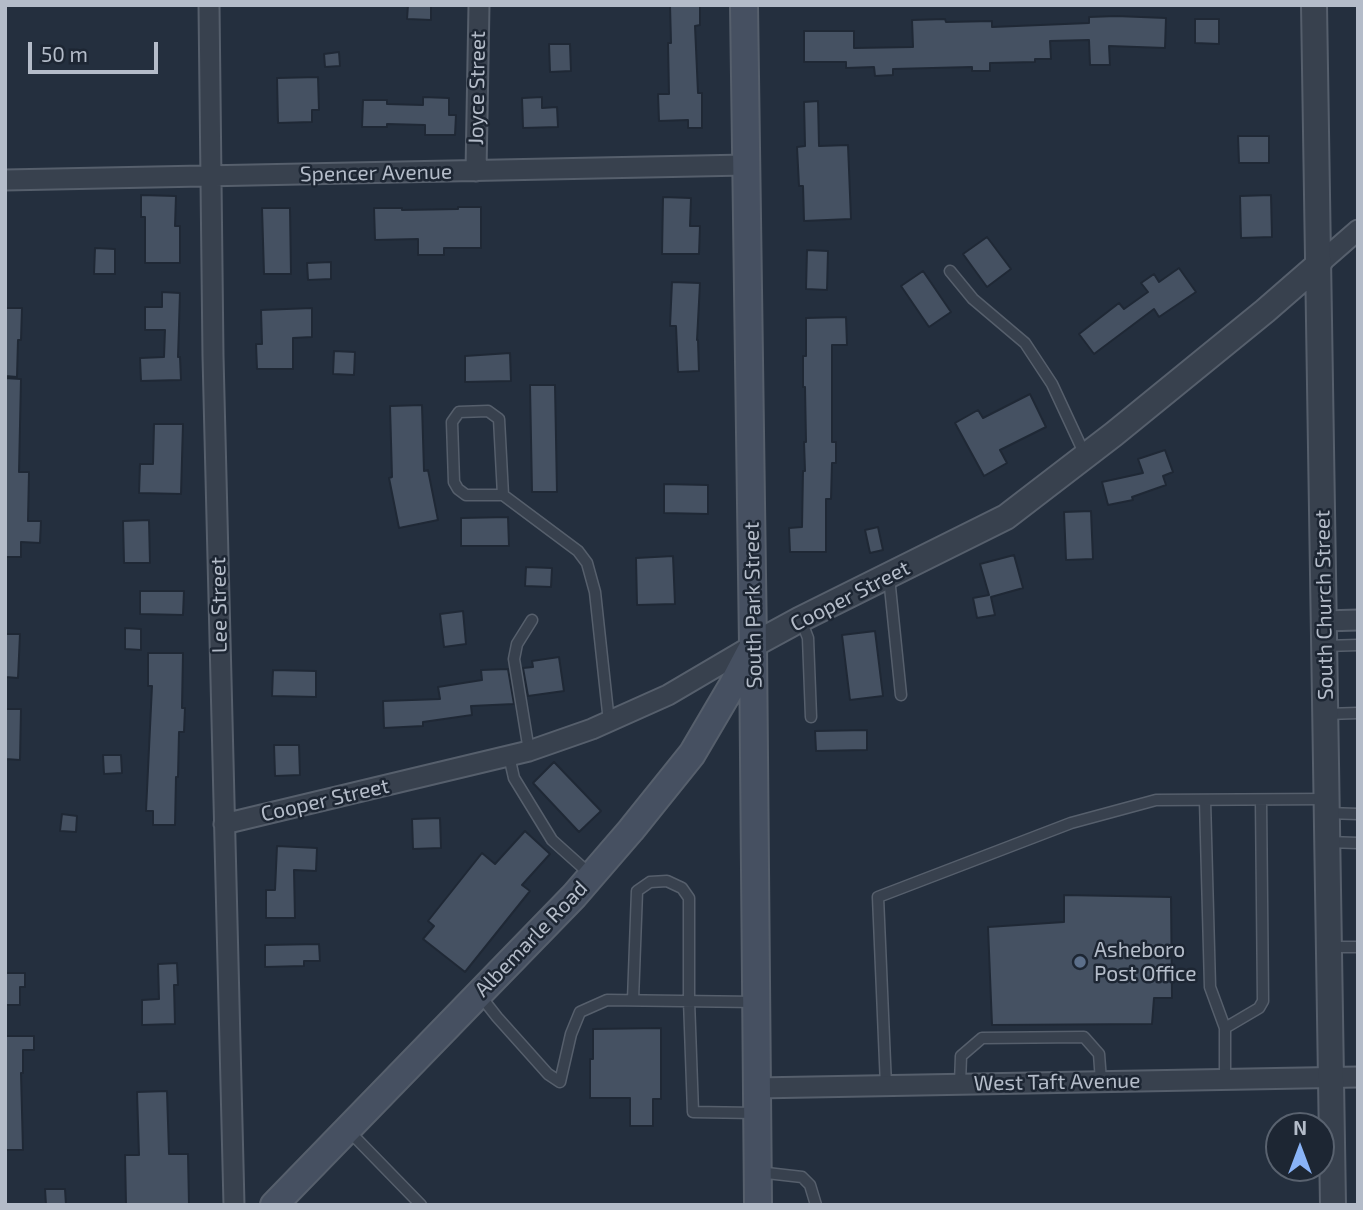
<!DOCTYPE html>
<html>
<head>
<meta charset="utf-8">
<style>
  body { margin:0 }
  #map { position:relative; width:1363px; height:1210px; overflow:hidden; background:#242f3e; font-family:"Exo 2",sans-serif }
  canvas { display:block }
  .frame { position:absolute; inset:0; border:7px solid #b4bcc9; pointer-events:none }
  .north { position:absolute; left:1265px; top:1112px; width:70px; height:70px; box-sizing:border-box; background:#1d2633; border:2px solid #59626f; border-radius:50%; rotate:0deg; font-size:19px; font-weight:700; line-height:28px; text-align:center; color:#b4bcc9 }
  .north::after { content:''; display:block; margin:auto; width:24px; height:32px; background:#8ab4f8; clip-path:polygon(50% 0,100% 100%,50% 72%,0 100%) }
  .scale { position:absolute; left:28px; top:42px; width:130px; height:32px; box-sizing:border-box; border:4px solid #b4bcc9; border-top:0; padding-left:9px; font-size:21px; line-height:24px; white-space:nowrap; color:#b4bcc9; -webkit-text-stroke:5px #1d2633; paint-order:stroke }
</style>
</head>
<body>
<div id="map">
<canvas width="1363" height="1210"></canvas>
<div class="frame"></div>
<div class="north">N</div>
<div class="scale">50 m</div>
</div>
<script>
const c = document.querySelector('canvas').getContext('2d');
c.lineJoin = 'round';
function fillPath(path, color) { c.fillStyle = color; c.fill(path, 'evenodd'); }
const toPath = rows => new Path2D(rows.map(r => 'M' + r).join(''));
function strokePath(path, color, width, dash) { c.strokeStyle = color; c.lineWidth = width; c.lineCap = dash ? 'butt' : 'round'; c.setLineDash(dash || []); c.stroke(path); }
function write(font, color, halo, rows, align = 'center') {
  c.font = font + ' "Exo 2",sans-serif'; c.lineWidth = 5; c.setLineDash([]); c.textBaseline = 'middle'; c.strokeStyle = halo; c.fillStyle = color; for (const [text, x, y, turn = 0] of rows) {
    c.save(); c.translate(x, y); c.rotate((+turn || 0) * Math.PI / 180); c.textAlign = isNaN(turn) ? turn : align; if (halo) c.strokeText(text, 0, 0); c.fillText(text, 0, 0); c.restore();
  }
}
const building = toPath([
  [408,5,431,5,431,20,407,19,408,5],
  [670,5,700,5,700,25,695,26,698,93,702,93,702,128,688,128,688,120,659,121,658,94,669,94,668,43,671,43,670,5],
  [1116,16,1166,18,1165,48,1109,46,1110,65,1090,65,1089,40,1050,41,1051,59,1035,59,1035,62,990,63,990,71,972,71,972,67,893,69,893,75,875,76,874,67,846,68,846,62,804,62,804,31,854,31,854,48,913,47,912,20,945,19,946,22,992,21,992,27,1089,23,1089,17,1116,16],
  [1195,19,1219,19,1219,44,1195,43,1195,19],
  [549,44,570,44,571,71,550,72,549,44],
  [339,52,340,66,325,67,324,54,339,52],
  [318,77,319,110,312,110,312,122,278,123,277,78,318,77],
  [423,97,449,98,449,115,456,115,455,135,425,135,425,125,387,124,387,127,362,127,363,100,387,100,387,104,423,105,423,97],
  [542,97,542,108,557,107,558,127,523,128,522,98,542,97],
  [818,101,819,146,848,145,851,219,804,221,803,186,799,186,797,147,805,146,804,102,818,101],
  [1238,136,1269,136,1269,163,1239,163,1238,136],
  [141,195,176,196,175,226,180,226,180,263,145,263,145,217,141,217,141,195],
  [1271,195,1272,237,1241,238,1240,196,1271,195],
  [663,197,691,198,690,226,700,226,699,254,662,254,663,197],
  [458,207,481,207,481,248,444,248,444,255,418,255,418,239,375,240,374,208,402,208,402,210,458,209,458,207],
  [262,208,290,208,291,274,264,274,262,208],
  [987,237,1011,269,987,287,963,254,987,237],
  [95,248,115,249,115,274,94,274,95,248],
  [807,250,828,251,827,290,806,289,807,250],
  [331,262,331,279,308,280,307,263,331,262],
  [1179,268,1196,292,1159,317,1154,309,1094,354,1079,334,1119,303,1124,309,1148,292,1141,283,1154,274,1159,282,1179,268],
  [923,271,951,312,929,327,901,286,923,271],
  [672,282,700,283,697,340,698,340,699,371,678,372,676,326,670,326,672,282],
  [162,292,180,293,178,357,180,357,181,380,141,381,140,358,164,357,165,330,145,330,145,307,162,307,162,292],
  [5,308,22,308,21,340,18,340,17,377,5,376,5,308],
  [312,308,312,337,293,338,293,369,257,369,256,344,262,344,261,310,312,308],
  [846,317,847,345,832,345,832,442,836,442,836,463,832,463,831,499,826,499,826,552,790,552,789,528,802,527,803,471,805,471,804,442,806,442,805,387,803,387,803,356,806,356,806,318,846,317],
  [334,351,355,352,354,375,333,374,334,351],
  [510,353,511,381,465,382,465,356,510,353],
  [5,378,21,379,19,472,29,472,28,521,41,521,40,543,21,542,21,557,5,557,5,378],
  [530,385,555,385,557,492,532,492,530,385],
  [1030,394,1046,427,1000,450,1007,463,984,476,955,423,978,410,983,418,1030,394],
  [422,405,424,471,428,470,438,520,399,528,389,478,392,477,390,406,422,405],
  [154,424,183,424,181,494,139,493,140,464,153,464,154,424],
  [1165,450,1173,472,1163,476,1166,485,1132,497,1133,500,1108,505,1102,482,1143,473,1138,459,1165,450],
  [664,484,708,485,708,514,664,513,664,484],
  [1091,511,1093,559,1066,560,1064,512,1091,511],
  [508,517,509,546,461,546,461,518,508,517],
  [149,520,150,563,124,563,123,521,149,520],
  [878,527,883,550,870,553,865,530,878,527],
  [1014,555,1023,588,991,597,995,615,977,618,973,598,989,595,980,564,1014,555],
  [673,556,675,604,637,605,636,558,673,556],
  [526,567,552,568,551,587,525,586,526,567],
  [140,591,184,591,183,615,140,614,140,591],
  [463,611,466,644,444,647,440,614,463,611],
  [125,628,141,629,141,650,125,649,125,628],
  [875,631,883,696,850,700,842,635,875,631],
  [5,634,20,634,18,678,5,677,5,634],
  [148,653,183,653,182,708,185,708,184,732,179,732,178,777,176,777,175,825,153,825,153,811,146,811,152,686,148,686,148,653],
  [559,657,564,691,528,696,523,668,533,667,532,661,559,657],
  [508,669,514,704,471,706,472,715,423,722,423,726,384,728,383,701,440,699,438,687,482,680,481,670,508,669],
  [273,670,316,671,316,697,272,696,273,670],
  [5,709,21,709,20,760,5,759,5,709],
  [867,730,867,750,816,751,815,731,867,730],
  [274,745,299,745,300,775,275,776,274,745],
  [103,755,121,755,122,773,104,774,103,755],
  [554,762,601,811,579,832,533,783,554,762],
  [62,814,77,816,76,832,60,831,62,814],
  [440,818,441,848,413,849,412,819,440,818],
  [525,831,550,854,522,885,530,891,465,972,423,939,434,926,428,921,482,853,495,864,525,831],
  [277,846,317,848,316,871,294,870,295,918,266,918,266,890,275,890,277,846],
  [1064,895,1171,897,1172,998,1154,998,1152,1024,992,1025,988,927,1064,922,1064,895],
  [319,944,320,961,304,961,304,966,265,967,265,945,319,944],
  [177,963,178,985,174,985,175,1024,142,1025,142,1000,159,999,158,964,177,963],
  [5,973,25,973,25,987,20,987,20,1005,5,1005,5,973],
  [661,1028,661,1099,653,1099,653,1126,630,1126,630,1098,590,1098,590,1059,593,1059,593,1029,661,1028],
  [5,1036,34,1036,34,1050,23,1050,23,1073,21,1073,23,1150,5,1150,5,1036],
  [167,1091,169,1154,188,1154,189,1205,126,1205,125,1155,139,1155,137,1092,167,1091],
  [45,1189,65,1189,66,1205,46,1205,45,1189]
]);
const service = toPath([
  [950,271,973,299,1025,343,1052,384,1085,455],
  [503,495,499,419,488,411,459,412,452,422,454,482,458,489,466,495,503,495,578,551,587,563,595,592,609,722],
  [889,577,901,695],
  [801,620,808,638,811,717],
  [1324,646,1358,645],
  [1326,714,1358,713],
  [529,751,514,659,517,644,532,620],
  [509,756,514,778,552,840,591,875],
  [1205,800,1210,987,1225,1028,1225,1079],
  [1327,813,1358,814],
  [1327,842,1358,843],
  [1330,947,1358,947],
  [479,994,497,1017,548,1074,560,1082,571,1034,580,1012,607,1000,755,1002],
  [633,1000,637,891,650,882,667,881,682,888,689,898,689,1000,693,1112,756,1113],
  [1225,1028,1259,1008,1263,1001,1261,800],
  [960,1084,961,1056,982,1038,1084,1037,1099,1054,1101,1081],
  [886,1086,878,897,1071,823,1156,800,1326,799],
  [348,1130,421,1205],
  [758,1172,802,1177,810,1185,816,1205]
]);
const minor = toPath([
  [209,5,213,356,234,1205],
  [476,171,479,5],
  [5,180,746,165],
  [1319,264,1358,230],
  [1324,621,1358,620],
  [224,824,529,751,592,729,668,695,753,645],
  [756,1088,1358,1077]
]);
const tertiary = toPath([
  [1314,5,1333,1205],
  [753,645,799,620,1006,517,1114,434,1265,311,1319,264]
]);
const secondary = toPath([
  [744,5,753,645,758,1205],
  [274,1205,574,896,631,830,692,754,732,686,752,648]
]);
const markers = [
  [1080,962,7,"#5c6f8a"]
];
const streetNames = [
  ["Joyce Street",477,88,-89],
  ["Spencer Avenue",376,173,-1],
  ["Cooper Street",850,596,-27],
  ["Lee Street",219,605,-91],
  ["South Park Street",753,605,-91],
  ["South Church Street",1324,605,-91],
  ["Cooper Street",325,800,-13],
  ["Albemarle Road",531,939,-46],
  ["West Taft Avenue",1057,1082,-1]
];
const poiNames = [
  ["Asheboro",1094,950],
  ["Post Office",1094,974]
];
fillPath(building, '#455162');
strokePath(building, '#1f2835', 2);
strokePath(service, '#565f6c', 13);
strokePath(minor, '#565f6c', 23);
strokePath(tertiary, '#565f6c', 28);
strokePath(secondary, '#565f6c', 30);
strokePath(service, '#38414e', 10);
strokePath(minor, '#38414e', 19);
strokePath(tertiary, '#38414e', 24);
strokePath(secondary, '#465061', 26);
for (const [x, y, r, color] of markers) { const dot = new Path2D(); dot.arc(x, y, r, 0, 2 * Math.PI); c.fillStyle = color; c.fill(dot); strokePath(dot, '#1d2633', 2.5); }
write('21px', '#b4bcc9', '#1d2633', streetNames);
write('21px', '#b4bcc9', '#1d2633', poiNames, 'left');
</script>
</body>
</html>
